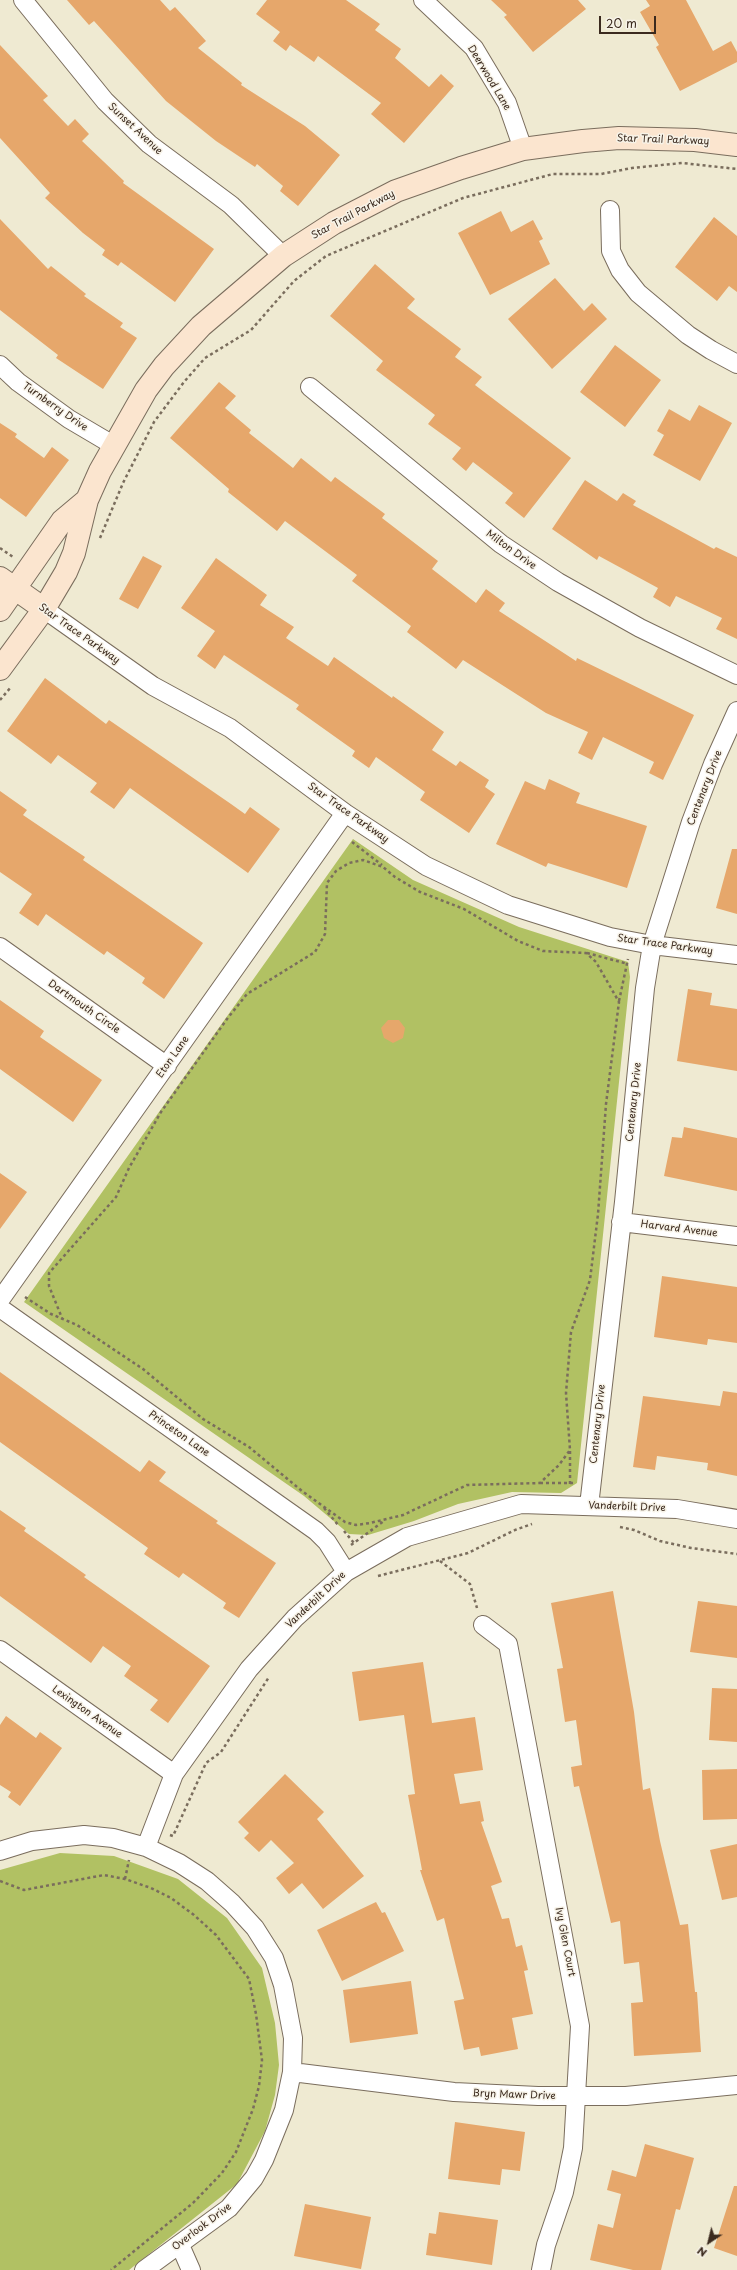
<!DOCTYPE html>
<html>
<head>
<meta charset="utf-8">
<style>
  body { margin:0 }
  #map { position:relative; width:737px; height:2270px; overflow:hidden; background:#efead2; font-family:"Playpen Sans",sans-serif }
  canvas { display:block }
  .north { position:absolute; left:689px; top:2222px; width:40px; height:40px; -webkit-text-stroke:3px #f7f3e8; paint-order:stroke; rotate:215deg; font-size:11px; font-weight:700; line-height:16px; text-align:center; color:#3b2a1e }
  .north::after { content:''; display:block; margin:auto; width:14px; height:18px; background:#3b2a1e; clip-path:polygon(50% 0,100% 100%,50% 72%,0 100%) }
  .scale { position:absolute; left:599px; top:16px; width:57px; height:18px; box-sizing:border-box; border:2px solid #3b2a1e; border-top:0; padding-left:5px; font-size:12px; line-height:14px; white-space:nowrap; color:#3b2a1e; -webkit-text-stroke:3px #f7f3e8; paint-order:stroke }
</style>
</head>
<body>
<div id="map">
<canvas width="737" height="2270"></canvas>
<div class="north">N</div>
<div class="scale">20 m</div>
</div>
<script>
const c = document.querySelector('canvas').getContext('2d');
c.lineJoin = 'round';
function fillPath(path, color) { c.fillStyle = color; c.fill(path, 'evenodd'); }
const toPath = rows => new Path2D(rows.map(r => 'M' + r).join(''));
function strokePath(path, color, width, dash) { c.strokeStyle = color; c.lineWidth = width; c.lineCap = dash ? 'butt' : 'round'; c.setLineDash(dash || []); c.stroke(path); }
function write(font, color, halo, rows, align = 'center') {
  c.font = font + ' "Playpen Sans",sans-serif'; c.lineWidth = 3; c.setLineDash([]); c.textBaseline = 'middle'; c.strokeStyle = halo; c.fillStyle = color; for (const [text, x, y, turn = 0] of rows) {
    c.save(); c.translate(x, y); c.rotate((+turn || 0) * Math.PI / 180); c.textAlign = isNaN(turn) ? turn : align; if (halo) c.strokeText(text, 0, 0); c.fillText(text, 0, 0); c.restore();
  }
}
const green = toPath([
  [353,839,413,880,519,927,628,962,630,977,577,1483,561,1493,512,1492,458,1504,414,1521,368,1535,349,1534,304,1496,24,1302],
  [60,1853,114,1856,178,1879,227,1918,262,1968,275,2023,279,2065,275,2095,265,2131,237,2184,129,2270,0,2270,0,1870]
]);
const building = toPath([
  [67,0,160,0,170,11,175,7,206,41,198,48,242,83,241,85,305,126,340,155,298,206,280,191,283,186,257,164,255,167,216,141,166,101,94,21,89,25],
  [267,0,346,0,380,24,375,30,401,49,395,58,429,87,441,74,454,86,404,143,371,114,381,103,318,56,314,62,290,45,286,51,273,41,280,32,256,14],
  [491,0,578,0,586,9,533,52,504,17,507,15],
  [646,0,686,0,713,51,731,41,737,52,737,62,680,91,656,47,659,45,640,12,650,6],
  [0,45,48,96,43,100,68,126,75,119,89,134,82,141,124,181,123,183,214,249,175,302,121,262,118,266,102,255,105,250,83,233,45,198,50,193,0,138],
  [501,211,511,232,533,220,543,239,539,241,550,264,490,295,458,233],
  [714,217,737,236,737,292,729,286,717,301,675,267],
  [0,219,48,269,51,266,86,294,84,296,123,323,120,327,137,338,103,389,56,358,58,355,0,310],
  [375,264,415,299,407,308,461,349,455,357,482,377,475,385,571,458,524,518,505,503,513,493,473,462,466,471,452,459,461,448,428,424,435,415,376,370,383,361,330,316],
  [555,278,584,311,592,303,607,319,552,369,508,319],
  [615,345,661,380,625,427,580,392],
  [219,382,236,396,225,408,251,430,249,433,293,468,301,458,331,482,335,477,385,514,382,518,438,561,432,569,476,603,486,589,505,603,499,611,576,661,577,658,694,715,663,780,649,773,654,762,603,737,592,760,578,753,588,732,546,713,463,660,456,669,407,632,411,626,352,581,357,575,285,521,277,531,228,492,229,489,170,438],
  [699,405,732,423,700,481,653,455,664,435,657,431,669,409,690,421],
  [0,423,17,434,15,437,44,458,52,447,69,460,26,517,0,498],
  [585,480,617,501,623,493,636,501,633,505,714,549,716,547,737,557,737,639,716,629,722,618,676,596,670,607,653,597,658,588,599,556,597,560,552,529],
  [143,556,162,566,138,609,119,599],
  [216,558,267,595,260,605,294,627,286,638,328,666,334,657,392,698,393,696,444,732,432,750,456,766,460,761,489,780,485,787,495,794,469,833,420,800,425,792,376,757,369,768,352,756,355,751,296,709,299,705,224,655,215,669,197,656,215,631,181,608],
  [45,678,106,724,109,720,231,804,245,814,250,807,280,829,248,873,130,788,114,809,90,792,97,783,58,755,51,764,7,731],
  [549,779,580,793,576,803,647,826,627,888,548,863,546,867,496,844,525,781,545,790],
  [0,791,27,810,23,815,85,857,83,860,203,943,164,999,142,983,145,978,107,951,104,955,46,914,38,926,19,913,32,894,0,872],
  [732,849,737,849,737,914,716,908],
  [688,989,712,993,710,1005,737,1009,737,1071,677,1061],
  [0,1000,44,1031,40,1037,102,1080,73,1122,0,1069],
  [388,1020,399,1020,405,1028,403,1038,393,1043,384,1038,381,1028],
  [684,1127,737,1138,737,1191,664,1176,672,1137,682,1138],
  [0,1173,27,1192,0,1229],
  [662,1276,737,1287,737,1343,708,1339,707,1345,654,1337],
  [0,1372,140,1472,149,1460,166,1472,159,1481,218,1521,216,1523,276,1563,239,1618,223,1608,226,1603,183,1573,179,1578,144,1554,148,1548,0,1442],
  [723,1391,737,1393,737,1476,707,1470,708,1463,657,1456,655,1470,633,1467,643,1396,720,1406],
  [0,1510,26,1528,24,1531,86,1575,84,1577,210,1666,168,1723,150,1710,158,1700,124,1676,131,1666,103,1646,91,1663,0,1596],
  [613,1591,634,1712,643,1790,650,1788,660,1841,680,1925,688,1924,695,1992,697,1992,701,2052,634,2056,631,2003,643,2002,639,1962,624,1964,620,1921,611,1923,579,1786,574,1787,571,1767,582,1765,576,1720,565,1722,557,1669,563,1668,551,1603],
  [698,1601,737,1606,737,1658,690,1652],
  [423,1662,432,1723,475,1717,483,1770,454,1774,460,1804,480,1801,484,1821,481,1822,502,1882,491,1886,502,1919,509,1918,516,1947,522,1945,528,1970,524,1971,533,2014,512,2018,518,2049,481,2056,479,2047,464,2050,454,2001,464,1999,444,1918,437,1921,420,1870,422,1870,408,1795,415,1794,404,1715,359,1721,352,1672],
  [712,1688,737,1689,737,1742,709,1740],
  [6,1716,36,1738,40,1732,62,1748,20,1806,8,1797,11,1792,0,1785,0,1725],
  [737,1769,737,1819,703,1820,702,1770],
  [285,1774,324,1812,317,1819,364,1876,323,1909,302,1883,289,1894,276,1878,294,1863,271,1840,259,1852,244,1838,249,1833,238,1822],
  [737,1844,737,1897,722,1900,710,1850],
  [376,1902,382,1913,385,1912,404,1951,342,1981,317,1930],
  [411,1981,418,2034,350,2043,343,1990],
  [455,2122,525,2132,520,2171,502,2169,500,2185,448,2179],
  [645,2144,694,2158,680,2210,676,2209,661,2270,633,2270,590,2260,598,2224,613,2228,621,2194,607,2190,612,2170,636,2177],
  [734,2186,737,2186,737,2256,714,2248],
  [305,2204,371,2217,361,2269,294,2256],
  [439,2212,498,2220,492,2265,426,2255,429,2233,436,2234]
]);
const path = toPath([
  [100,538,123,483,154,422,184,382,205,358,251,330,294,281,326,256,463,198,553,174,601,174,632,168,682,163,737,169],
  [0,548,13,557],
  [0,700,11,687],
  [352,842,382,865],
  [587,953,628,964],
  [619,1001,628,959],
  [25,1297,51,1314,77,1325,143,1369,203,1419,249,1447,302,1491,345,1522,356,1525,370,1523,403,1515,467,1485,540,1483,559,1465,570,1450,566,1393,571,1332,590,1280,598,1214,606,1104,619,1002,596,962,586,953,543,951,518,941,464,909,420,892,395,877,383,867,363,860,349,863,336,871,327,883,325,934,315,952,247,994,227,1019,161,1112,129,1168,116,1197,49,1273,49,1286,62,1318],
  [540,1483,573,1483],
  [570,1484,570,1451],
  [324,1508,339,1526],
  [620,1527,634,1530,660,1541,691,1548,737,1554],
  [344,1531,354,1543],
  [351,1545,384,1521],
  [440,1561,470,1584,477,1608],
  [378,1576,468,1553,515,1530,532,1524],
  [170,1835,173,1836,206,1763,221,1752,269,1677],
  [125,1879,129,1860],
  [0,1881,24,1890,104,1875,125,1879,151,1888,171,1898,194,1915,216,1935,249,1979,256,2014,262,2060,259,2086,253,2109,236,2152,222,2173,193,2203,111,2270]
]);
const street = toPath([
  [23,0,105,101,149,144,231,205,283,256],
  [423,0,474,48,507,103,523,149],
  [610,210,611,251,620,270,638,293,688,335,711,350,737,364],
  [0,365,18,382,69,419,113,445],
  [310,387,501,544,558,582,640,628,737,675],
  [44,609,153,686,230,728,345,813,426,866,508,905,610,937,652,945,737,955],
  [0,947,167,1066],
  [621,1222,737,1236],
  [0,1300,345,813],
  [0,1308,316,1531,327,1542,346,1572],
  [589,1506,624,1202,645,988,652,945,691,822,713,764,737,711],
  [483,1625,508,1644,580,2026,573,2148,564,2192,546,2245,541,2270],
  [0,1650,174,1774],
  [146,1847,174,1774,249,1669,295,1618,346,1572,407,1537,521,1504,677,1509,737,1519],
  [0,1851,32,1841,84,1835,113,1838,146,1847,179,1863,207,1881,232,1903,255,1928,274,1958,283,1985,293,2038,292,2072,284,2110,264,2160,254,2178,229,2208,144,2270],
  [292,2072,454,2092,538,2096,626,2096,737,2085],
  [180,2245,191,2270]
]);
const secondary = toPath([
  [0,578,44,609],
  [0,610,62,521,87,500],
  [0,669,44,609,66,572,74,553,87,500,100,471,146,390,164,366,201,326,283,256,334,223,396,191,461,168,523,149,583,141,619,138,695,140,737,145]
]);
const streetNames = [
  ["Deerwood Lane",489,78,59],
  ["Sunset Avenue",135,129,43],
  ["Star Trail Parkway",663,140,2],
  ["Star Trail Parkway",353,215,-28],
  ["Turnberry Drive",55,407,35],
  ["Milton Drive",511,550,36],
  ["Star Trace Parkway",79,634,35],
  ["Centenary Drive",705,788,-69],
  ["Star Trace Parkway",348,813,35],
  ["Star Trace Parkway",665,945,8],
  ["Dartmouth Circle",84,1007,35],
  ["Eton Lane",173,1057,-55],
  ["Centenary Drive",634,1102,-84],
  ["Harvard Avenue",679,1229,7],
  ["Centenary Drive",598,1424,-84],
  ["Princeton Lane",179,1434,35],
  ["Vanderbilt Drive",627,1507,2],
  ["Vanderbilt Drive",316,1600,-43],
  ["Lexington Avenue",87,1712,35],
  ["Ivy Glen Court",565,1942,79],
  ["Bryn Mawr Drive",514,2095,2],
  ["Overlook Drive",202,2227,-37]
];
fillPath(green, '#b1c163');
fillPath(building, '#e6a76b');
strokePath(street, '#7a6d5d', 20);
strokePath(secondary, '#7a6d5d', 24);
strokePath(path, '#7a6d5d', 2.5, [3, 3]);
strokePath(street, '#fff', 18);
strokePath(secondary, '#fbe5cf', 22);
write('10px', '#3b2a1e', '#f7f3e8', streetNames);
</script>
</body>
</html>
